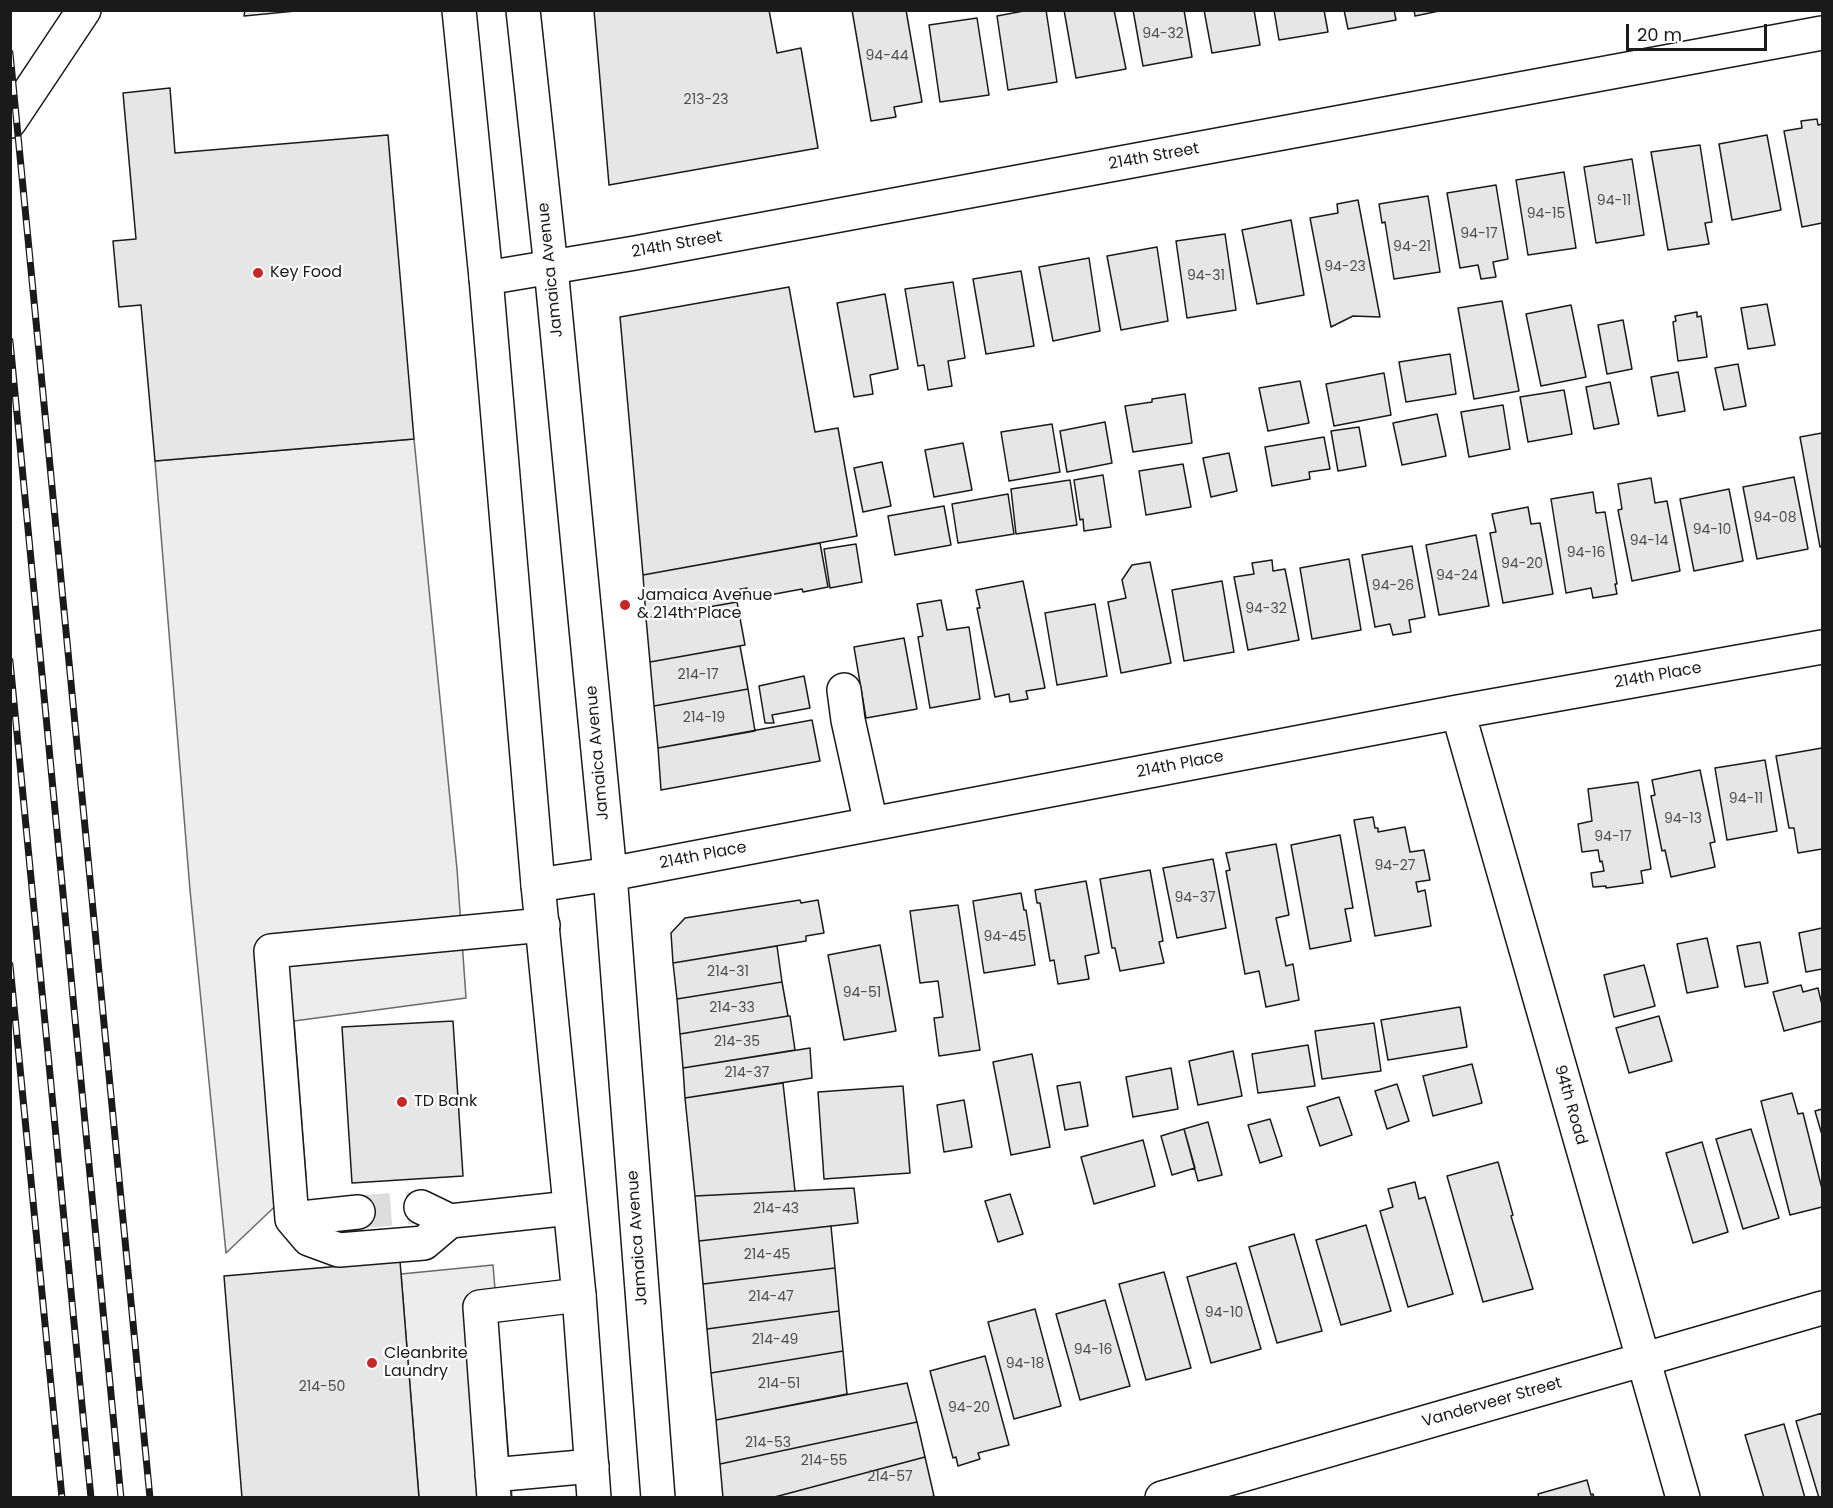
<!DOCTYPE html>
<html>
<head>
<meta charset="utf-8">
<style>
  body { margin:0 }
  #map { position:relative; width:1833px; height:1508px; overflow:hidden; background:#fff; font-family:Poppins,sans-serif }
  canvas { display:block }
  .frame { position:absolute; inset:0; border:12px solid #1a1a1a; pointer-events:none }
  .scale { position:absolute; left:1626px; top:24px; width:141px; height:27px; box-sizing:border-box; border:3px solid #1a1a1a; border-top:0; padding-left:8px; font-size:18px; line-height:21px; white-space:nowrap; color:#1a1a1a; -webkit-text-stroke:4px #fff; paint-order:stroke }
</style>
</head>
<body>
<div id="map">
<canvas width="1833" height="1508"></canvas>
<div class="frame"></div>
<div class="scale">20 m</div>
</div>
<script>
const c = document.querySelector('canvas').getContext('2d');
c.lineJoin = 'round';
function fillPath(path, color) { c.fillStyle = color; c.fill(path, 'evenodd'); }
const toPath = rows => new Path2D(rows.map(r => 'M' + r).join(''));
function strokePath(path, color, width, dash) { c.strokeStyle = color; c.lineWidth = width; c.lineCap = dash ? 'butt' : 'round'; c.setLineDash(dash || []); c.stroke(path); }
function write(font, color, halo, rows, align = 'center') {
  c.font = font + ' Poppins,sans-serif'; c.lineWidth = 4.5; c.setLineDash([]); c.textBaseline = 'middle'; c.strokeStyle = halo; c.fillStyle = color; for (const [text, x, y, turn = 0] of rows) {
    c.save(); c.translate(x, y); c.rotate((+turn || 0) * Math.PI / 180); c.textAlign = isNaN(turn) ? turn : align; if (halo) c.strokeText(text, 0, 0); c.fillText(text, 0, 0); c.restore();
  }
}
const built = toPath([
  [414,439,457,869,466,998,294,1021,306,1177,226,1253,190,890,155,461,414,439],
  [493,1265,512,1497,419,1497,401,1274,493,1265]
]);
const building = toPath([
  [245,10,306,10,244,16,245,10],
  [594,10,769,10,777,53,801,48,818,148,609,185,594,10],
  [852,10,906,10,922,102,894,107,896,117,871,121,852,10],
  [1029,10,1046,10,1057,82,1008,90,997,16,1029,10],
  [1064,10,1114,10,1126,69,1076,78,1064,10],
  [1133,10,1184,10,1192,57,1143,66,1133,10],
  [1204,10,1254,10,1260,45,1212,53,1204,10],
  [1274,10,1324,10,1328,32,1279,40,1274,10],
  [1344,10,1394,10,1396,20,1348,29,1344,10],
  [1414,10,1444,10,1415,16,1414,10],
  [977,18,989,95,940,102,929,25,977,18],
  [170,88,175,153,388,135,414,439,155,461,141,305,119,307,113,241,136,239,123,93,170,88],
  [1817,119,1818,125,1822,124,1822,223,1802,227,1784,131,1802,128,1801,121,1817,119],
  [1767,135,1781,210,1732,220,1719,144,1767,135],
  [1700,145,1712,222,1705,223,1709,244,1668,250,1651,152,1700,145],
  [1632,159,1644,235,1596,243,1584,167,1632,159],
  [1564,172,1576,248,1528,255,1516,180,1564,172],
  [1496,185,1508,259,1493,262,1496,277,1481,279,1478,265,1460,268,1447,193,1496,185],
  [1428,196,1440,272,1394,279,1385,222,1382,223,1379,204,1428,196],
  [1358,200,1380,317,1353,316,1331,327,1310,218,1338,213,1337,204,1358,200],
  [1291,220,1304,295,1257,304,1242,230,1291,220],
  [1225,234,1236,310,1187,318,1176,241,1225,234],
  [1157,247,1168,321,1121,330,1107,256,1157,247],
  [1089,258,1100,331,1053,341,1039,267,1089,258],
  [1021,271,1034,346,986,354,973,279,1021,271],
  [953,282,965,358,948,361,952,386,928,390,924,365,918,366,905,289,953,282],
  [789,287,815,432,838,428,857,536,643,575,620,317,789,287],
  [885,294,898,369,870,375,873,394,854,397,837,303,885,294],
  [1502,301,1519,391,1474,399,1458,308,1502,301],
  [1767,304,1775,345,1748,349,1741,308,1767,304],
  [1571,305,1586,377,1541,386,1526,314,1571,305],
  [1697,312,1697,317,1701,316,1707,357,1678,361,1673,322,1676,321,1675,316,1697,312],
  [1623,320,1632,369,1607,374,1598,325,1623,320],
  [1450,354,1456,394,1406,402,1399,362,1450,354],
  [1738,364,1746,406,1724,410,1715,368,1738,364],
  [1678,372,1685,411,1658,416,1651,377,1678,372],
  [1384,373,1391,415,1334,426,1326,384,1384,373],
  [1300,381,1309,423,1268,431,1259,388,1300,381],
  [1610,382,1619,424,1594,429,1586,387,1610,382],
  [1564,390,1572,434,1528,442,1520,397,1564,390],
  [1185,394,1192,443,1133,452,1125,406,1152,402,1152,399,1185,394],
  [1503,405,1510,449,1469,457,1461,412,1503,405],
  [1437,414,1446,456,1402,465,1393,423,1437,414],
  [1105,422,1112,463,1067,472,1060,431,1105,422],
  [1052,424,1060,472,1009,481,1001,432,1052,424],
  [1359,427,1366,466,1338,471,1331,431,1359,427],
  [1822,433,1822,546,1820,547,1800,437,1822,433],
  [1324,437,1330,469,1309,472,1310,479,1272,486,1265,447,1324,437],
  [963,443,972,490,934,497,925,450,963,443],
  [1229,453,1237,491,1211,497,1203,458,1229,453],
  [882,462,891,506,863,512,854,468,882,462],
  [1183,464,1191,507,1146,515,1139,471,1183,464],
  [1103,475,1111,527,1084,531,1083,519,1080,520,1074,480,1103,475],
  [1794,477,1808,549,1757,559,1743,487,1794,477],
  [1651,478,1655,503,1667,501,1680,571,1632,581,1618,510,1622,509,1618,484,1651,478],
  [1070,480,1077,525,1016,534,1011,489,1070,480],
  [1729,489,1743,561,1694,571,1680,499,1729,489],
  [1593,492,1596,513,1605,512,1617,584,1615,584,1617,594,1593,598,1591,588,1566,593,1551,499,1593,492],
  [1008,494,1014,534,958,543,952,504,1008,494],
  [944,506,951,545,895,555,888,516,944,506],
  [1528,507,1531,524,1540,523,1553,594,1503,603,1490,533,1496,532,1492,514,1528,507],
  [1476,535,1489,606,1439,615,1426,545,1476,535],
  [820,543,828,587,803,592,802,589,748,599,747,588,736,590,737,602,646,618,643,575,820,543],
  [856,544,862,582,830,588,824,549,856,544],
  [1412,546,1425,617,1409,620,1411,632,1393,635,1390,624,1375,627,1362,555,1412,546],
  [1349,559,1361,630,1312,639,1300,568,1349,559],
  [1272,560,1273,571,1285,569,1299,640,1248,650,1234,577,1254,574,1252,563,1272,560],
  [1150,562,1171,663,1121,673,1108,602,1126,598,1122,580,1132,565,1150,562],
  [1023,581,1045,688,1026,691,1028,699,1010,702,1009,694,995,697,977,608,980,608,976,590,1023,581],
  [1222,581,1234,652,1184,661,1172,590,1222,581],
  [941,600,947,630,969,627,980,699,930,708,918,637,923,636,917,604,941,600],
  [737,602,745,645,650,662,646,618,737,602],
  [1095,604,1107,676,1057,685,1045,613,1095,604],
  [904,638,917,709,866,718,854,647,904,638],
  [740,646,748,689,654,706,650,662,740,646],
  [804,676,810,708,772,715,774,723,765,723,759,686,804,676],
  [748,689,755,731,658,748,654,706,748,689],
  [812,720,820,761,661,790,658,748,812,720],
  [1822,748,1822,849,1798,853,1794,828,1789,828,1776,756,1822,748],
  [1765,760,1777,831,1727,840,1715,768,1765,760],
  [1700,770,1715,842,1710,843,1715,867,1671,877,1665,850,1662,851,1651,796,1655,795,1652,780,1700,770],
  [1638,782,1651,869,1641,871,1643,883,1606,888,1606,886,1593,887,1591,873,1604,871,1602,861,1600,862,1598,850,1582,852,1578,824,1592,821,1588,789,1638,782],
  [1373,817,1375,828,1378,828,1378,832,1405,827,1410,852,1424,850,1430,880,1416,882,1418,892,1425,890,1431,926,1375,936,1354,820,1373,817],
  [1340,835,1353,908,1345,909,1351,941,1310,949,1291,845,1340,835],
  [1276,844,1289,915,1276,918,1286,966,1293,964,1299,1000,1266,1007,1259,971,1245,974,1226,871,1230,870,1226,853,1276,844],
  [1213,859,1226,928,1177,938,1163,868,1213,859],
  [1150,870,1163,941,1159,942,1164,963,1120,971,1115,948,1112,948,1100,879,1150,870],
  [1086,881,1099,953,1085,956,1089,979,1058,984,1054,960,1050,961,1040,903,1037,903,1035,890,1086,881],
  [1021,893,1024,910,1026,910,1035,965,984,973,973,901,1021,893],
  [800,900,801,903,818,900,824,933,806,936,806,941,673,963,671,933,685,918,800,900],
  [958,905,980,1050,939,1056,934,1018,943,1017,938,981,920,983,910,911,958,905],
  [1822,928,1822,969,1806,972,1799,933,1822,928],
  [1707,938,1718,987,1687,993,1677,944,1707,938],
  [1760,942,1768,983,1745,987,1737,946,1760,942],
  [880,945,896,1031,844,1040,828,955,880,945],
  [777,946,782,982,677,999,673,963,777,946],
  [1644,965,1655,1006,1614,1017,1604,975,1644,965],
  [782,982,788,1016,680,1034,677,999,782,982],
  [1801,985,1803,992,1818,988,1822,1005,1822,1021,1784,1031,1773,992,1801,985],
  [1460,1007,1467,1047,1388,1060,1381,1020,1460,1007],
  [788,1016,790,1016,795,1050,683,1068,680,1034,788,1016],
  [1659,1016,1672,1061,1629,1073,1616,1028,1659,1016],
  [453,1021,463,1176,352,1183,342,1027,453,1021],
  [1374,1023,1381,1071,1322,1079,1315,1031,1374,1023],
  [1308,1045,1315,1086,1258,1093,1252,1054,1308,1045],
  [810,1048,812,1078,685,1098,683,1068,810,1048],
  [1233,1051,1242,1096,1198,1105,1189,1061,1233,1051],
  [1032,1054,1050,1147,1011,1155,993,1062,1032,1054],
  [1472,1064,1482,1103,1433,1116,1423,1076,1472,1064],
  [1171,1068,1178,1109,1133,1117,1126,1077,1171,1068],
  [1080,1082,1088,1126,1065,1130,1057,1086,1080,1082],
  [783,1083,795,1191,695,1196,685,1098,783,1083],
  [1397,1084,1409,1121,1387,1129,1375,1091,1397,1084],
  [903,1086,910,1173,824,1179,818,1092,903,1086],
  [1792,1093,1798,1114,1803,1113,1822,1189,1822,1207,1790,1215,1761,1101,1792,1093],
  [1339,1097,1352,1135,1320,1146,1307,1107,1339,1097],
  [964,1100,972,1147,944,1152,937,1105,964,1100],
  [1822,1109,1822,1135,1815,1111,1822,1109],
  [1270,1119,1282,1156,1260,1163,1248,1125,1270,1119],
  [1208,1122,1222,1175,1198,1181,1184,1129,1208,1122],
  [1184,1129,1195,1168,1172,1175,1161,1136,1184,1129],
  [1751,1129,1779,1218,1743,1229,1716,1139,1751,1129],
  [1143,1140,1155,1186,1094,1204,1081,1157,1143,1140],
  [1702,1142,1728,1232,1693,1243,1666,1153,1702,1142],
  [1498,1162,1513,1215,1511,1216,1533,1289,1483,1302,1447,1176,1498,1162],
  [1415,1182,1419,1199,1425,1197,1453,1294,1408,1307,1380,1211,1393,1207,1388,1189,1415,1182],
  [854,1188,858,1223,699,1241,695,1196,854,1188],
  [1010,1194,1023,1234,998,1242,985,1201,1010,1194],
  [1366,1225,1391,1311,1341,1325,1316,1240,1366,1225],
  [831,1226,835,1268,703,1284,699,1241,831,1226],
  [1294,1234,1322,1331,1277,1343,1249,1247,1294,1234],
  [400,1261,419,1498,242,1498,224,1276,400,1261],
  [1236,1263,1261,1349,1211,1363,1187,1277,1236,1263],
  [835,1268,839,1311,707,1329,703,1284,835,1268],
  [1164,1272,1191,1368,1146,1380,1119,1284,1164,1272],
  [1105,1300,1130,1386,1080,1400,1056,1314,1105,1300],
  [1035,1309,1061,1406,1014,1419,988,1322,1035,1309],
  [839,1311,843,1351,711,1373,707,1329,839,1311],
  [843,1351,847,1394,716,1420,711,1373,843,1351],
  [985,1356,1009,1445,978,1453,980,1459,958,1466,956,1457,953,1458,930,1371,985,1356],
  [907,1383,917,1422,720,1464,716,1420,907,1383],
  [1822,1413,1822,1498,1819,1498,1796,1421,1822,1413],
  [917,1422,925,1457,771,1498,723,1498,720,1464,917,1422],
  [1784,1424,1805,1498,1764,1498,1745,1435,1784,1424],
  [925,1457,934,1496,928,1498,771,1498,925,1457],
  [1587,1480,1591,1495,1593,1494,1594,1498,1539,1498,1538,1494,1587,1480]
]);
const minorTunnel = toPath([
  [358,1212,421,1207]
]);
const minor = toPath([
  [486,278,635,253,1822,33],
  [844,690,848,720,871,824],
  [1458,712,1683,1498],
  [538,885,610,874,1458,712,1822,647],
  [543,925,271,951,292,1219,309,1239,339,1250,424,1243,450,1221,570,1208],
  [421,1207,450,1221],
  [292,1219,358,1212],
  [492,1475,592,1466],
  [494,1498,480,1307,579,1295],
  [1162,1498,1822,1308]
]);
const major = toPath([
  [459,10,486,278,538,885,579,1295,594,1498],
  [523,10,551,268,610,874,658,1498],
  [10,121,84,10]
]);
const rail = toPath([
  [10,53,150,1498],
  [10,341,121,1498],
  [10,661,91,1498],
  [10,965,62,1498]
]);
const markers = [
  [258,273,6,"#c62828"],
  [625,605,6,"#c62828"],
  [402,1102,6,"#c62828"],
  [372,1363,6,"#c62828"]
];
const numberNames = [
  ["94-32",1163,34],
  ["94-44",887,56],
  ["213-23",706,100],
  ["94-11",1614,201],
  ["94-15",1546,214],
  ["94-17",1479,234],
  ["94-21",1412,247],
  ["94-23",1345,267],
  ["94-31",1206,276],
  ["94-08",1775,518],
  ["94-10",1712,530],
  ["94-14",1649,541],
  ["94-16",1586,553],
  ["94-20",1522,564],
  ["94-24",1457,576],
  ["94-26",1393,586],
  ["94-32",1266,609],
  ["214-17",698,675],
  ["214-19",704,718],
  ["94-11",1746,799],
  ["94-13",1683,819],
  ["94-17",1613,837],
  ["94-27",1395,866],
  ["94-37",1195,898],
  ["94-45",1005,937],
  ["214-31",728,972],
  ["94-51",862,993],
  ["214-33",732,1008],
  ["214-35",737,1042],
  ["214-37",747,1073],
  ["214-43",776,1209],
  ["214-45",767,1255],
  ["214-47",771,1297],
  ["94-10",1224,1313],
  ["214-49",775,1340],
  ["94-16",1093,1350],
  ["94-18",1025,1364],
  ["214-51",779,1384],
  ["214-50",322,1387],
  ["94-20",969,1408],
  ["214-53",768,1443],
  ["214-55",824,1461],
  ["214-57",890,1477]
];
const streetNames = [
  ["214th Street",1154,157,-10],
  ["214th Street",677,245,-10],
  ["Jamaica Avenue",551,270,-96],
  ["214th Place",1658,676,-10],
  ["Jamaica Avenue",598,753,-95],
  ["214th Place",1180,765,-11],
  ["214th Place",703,856,-11],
  ["94th Road",1570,1105,74],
  ["Jamaica Avenue",638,1238,-94],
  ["Vanderveer Street",1492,1403,-16]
];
const poiNames = [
  ["Key Food",270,273],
  ["Jamaica Avenue",637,596],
  ["& 214th Place",637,614],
  ["TD Bank",414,1102],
  ["Cleanbrite",384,1354],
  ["Laundry",384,1372]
];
fillPath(built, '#ededed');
strokePath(built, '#6a6a6a', 1.5);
fillPath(building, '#e6e6e6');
strokePath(building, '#1a1a1a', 1.5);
strokePath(minorTunnel, '#ddd', 33, [33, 16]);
strokePath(minor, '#1a1a1a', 36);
strokePath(major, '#1a1a1a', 36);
strokePath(minor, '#fff', 33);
strokePath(major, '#fff', 33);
strokePath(rail, '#1a1a1a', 7);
strokePath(rail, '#fff', 4.5, [14]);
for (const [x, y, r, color] of markers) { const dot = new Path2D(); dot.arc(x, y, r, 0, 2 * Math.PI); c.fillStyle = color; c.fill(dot); strokePath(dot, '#fff', 2); }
write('14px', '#4d4d4d', null, numberNames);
write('16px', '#1a1a1a', '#fff', streetNames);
write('16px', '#1a1a1a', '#fff', poiNames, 'left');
</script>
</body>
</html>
